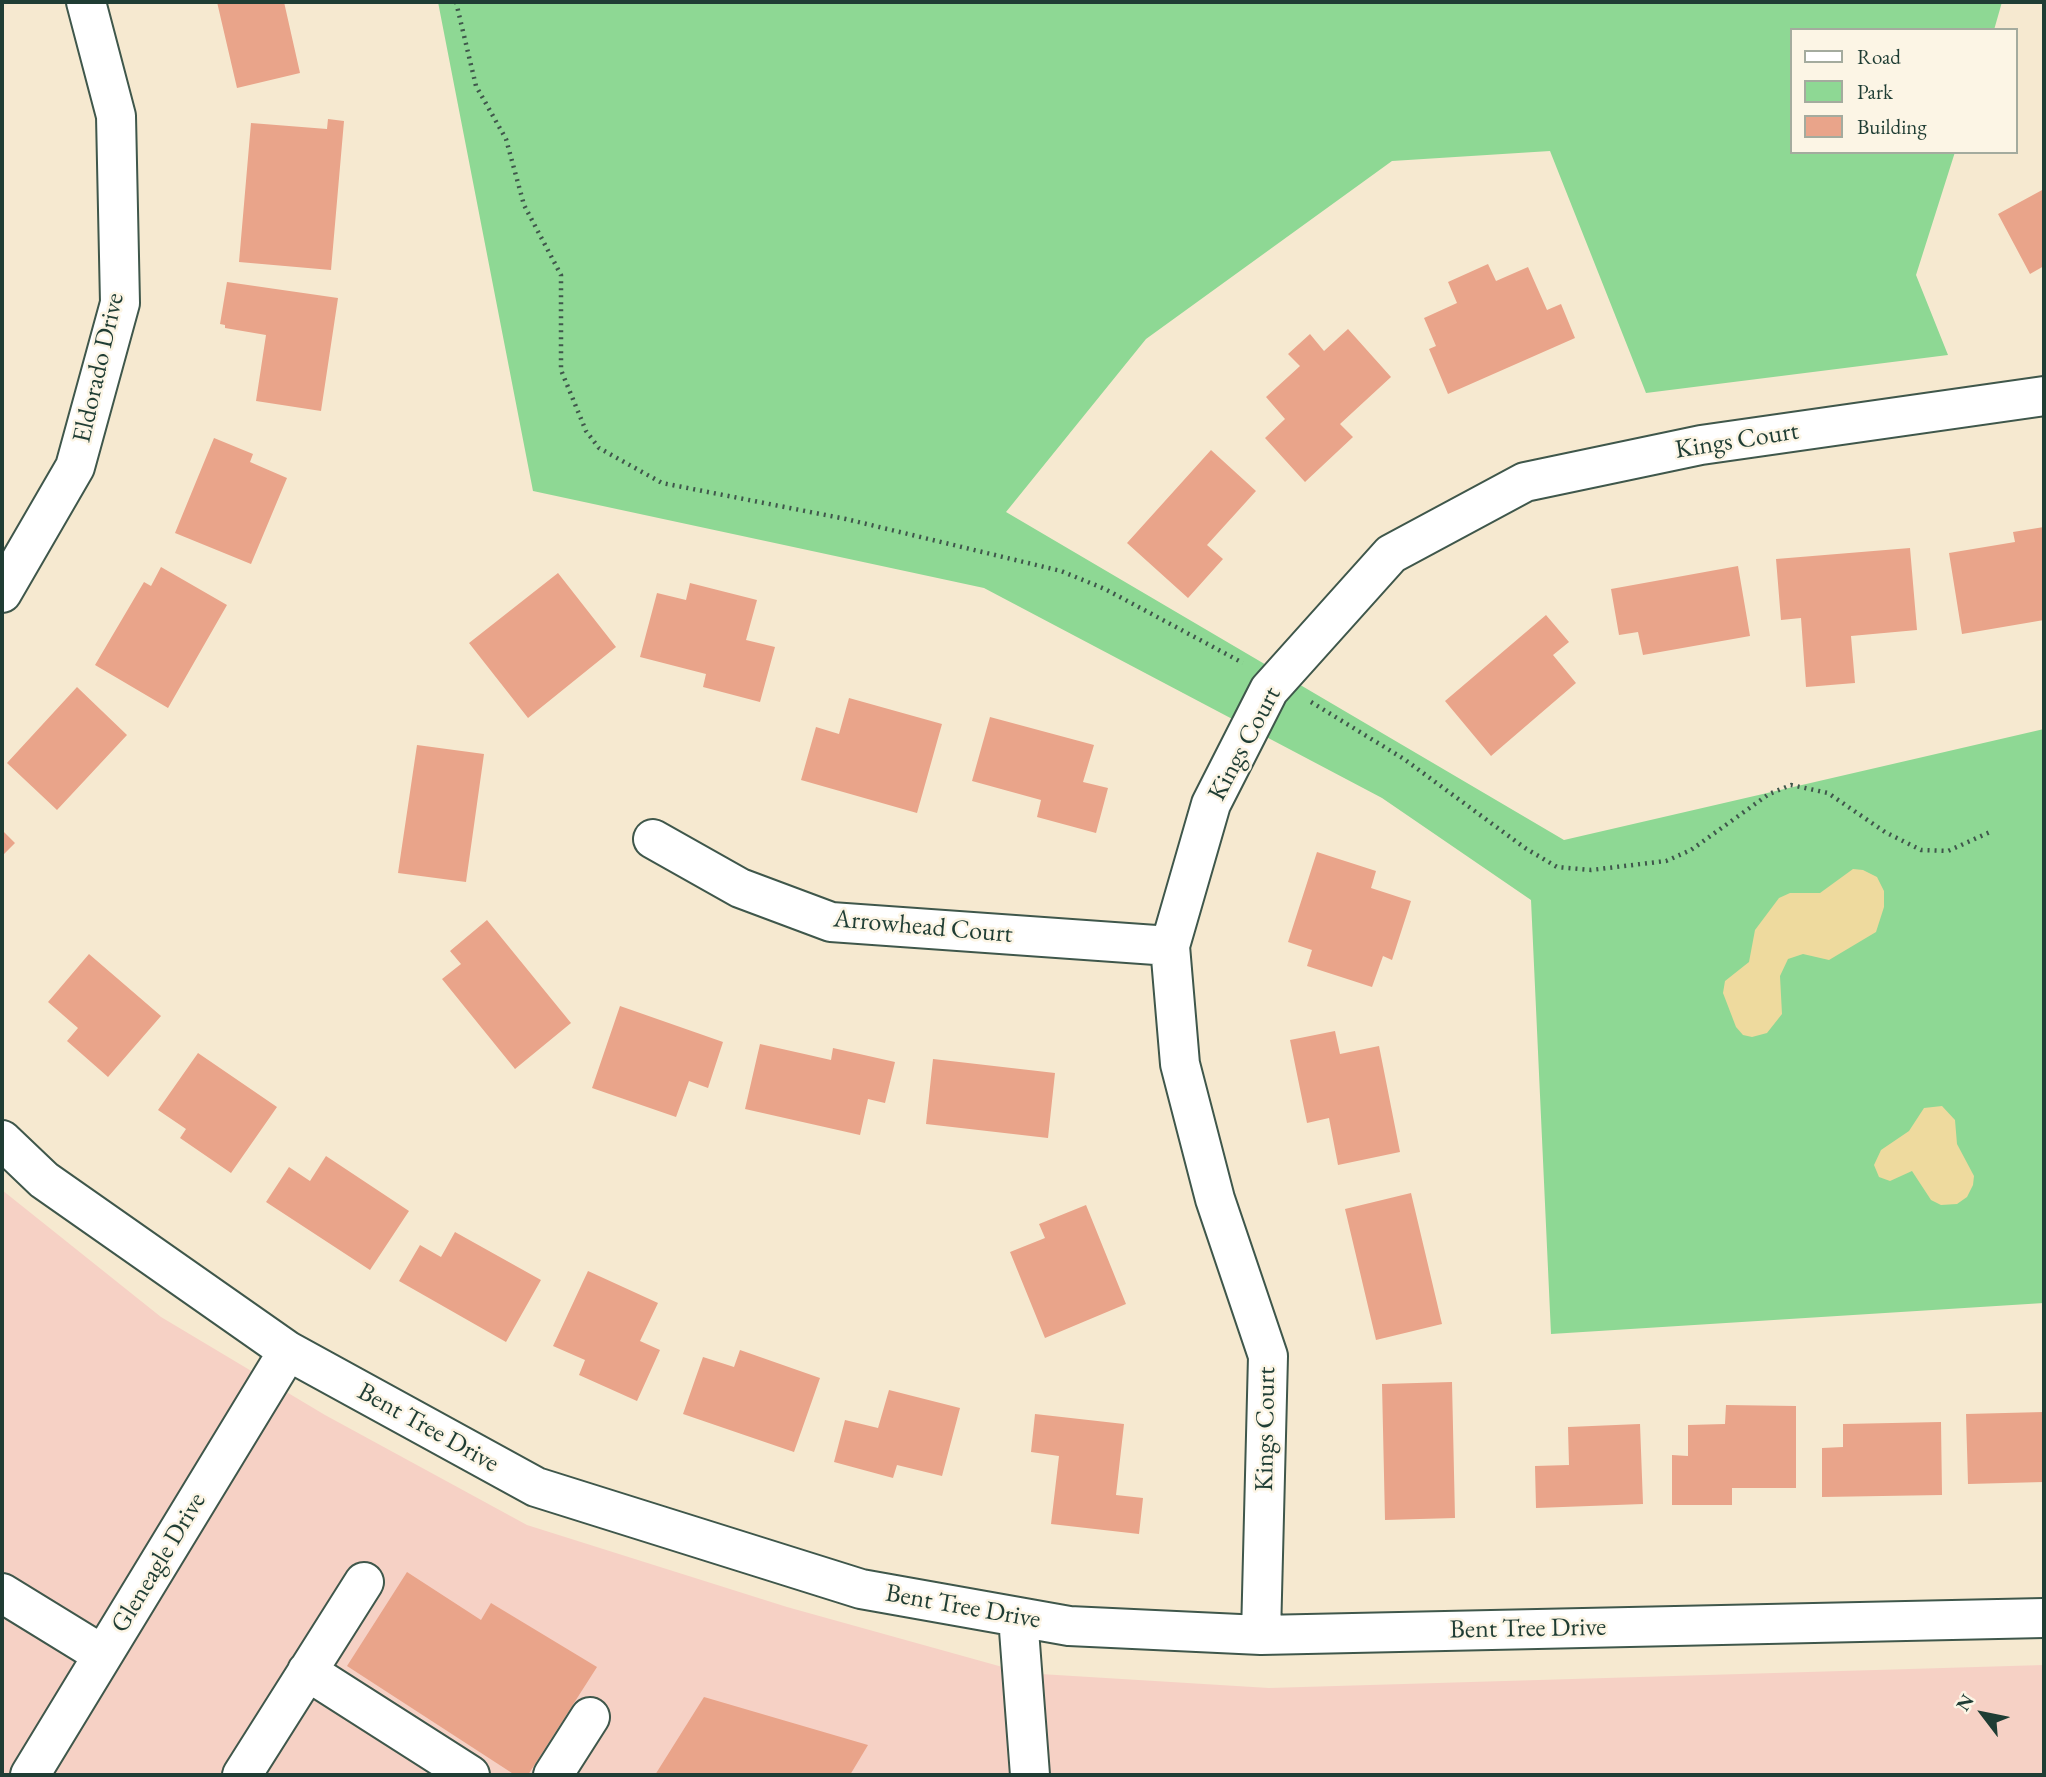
<!DOCTYPE html>
<html>
<head>
<meta charset="utf-8">
<style>
  body { margin:0 }
  #map { position:relative; width:2046px; height:1777px; overflow:hidden; background:#f6e9d0; font-family:"EB Garamond",serif }
  canvas { display:block }
  .frame { position:absolute; inset:0; border:4px solid #1f3d34; pointer-events:none }
  .legend { position:absolute; left:1790px; top:28px; width:228px; height:126px; box-sizing:border-box; background:#fcf5e5; border:2px solid #a4ab9e; margin:0; padding:9px 12px; list-style:none; font-size:21px; color:#1f3d34 }
  .legend li { display:flex; align-items:center; gap:14px; height:35px }
  .legend b { width:35px; border:2px solid #a4ab9e }
  .north { position:absolute; left:1948px; top:1679px; width:70px; height:70px; -webkit-text-stroke:5px #fcf5e5; paint-order:stroke; rotate:302deg; font-size:19px; font-weight:700; line-height:28px; text-align:center; color:#1f3d34 }
  .north::after { content:''; display:block; margin:auto; width:24px; height:32px; background:#1f3d34; clip-path:polygon(50% 0,100% 100%,50% 72%,0 100%) }
</style>
</head>
<body>
<div id="map">
<canvas width="2046" height="1777"></canvas>
<div class="frame"></div>
<ul class="legend">
<li><b style="height:9px;background:#fff"></b>Road</li>
<li><b style="height:19px;background:#8ed894"></b>Park</li>
<li><b style="height:19px;background:#e9a48a"></b>Building</li>
</ul>
<div class="north">N</div>
</div>
<script>
const c = document.querySelector('canvas').getContext('2d');
c.lineJoin = 'round';
function fillPath(path, color) { c.fillStyle = color; c.fill(path, 'evenodd'); }
const toPath = rows => new Path2D(rows.map(r => 'M' + r).join(''));
function strokePath(path, color, width, dash) { c.strokeStyle = color; c.lineWidth = width; c.lineCap = dash ? 'butt' : 'round'; c.setLineDash(dash || []); c.stroke(path); }
function write(font, color, halo, rows, align = 'center') {
  c.font = font + ' "EB Garamond",serif'; c.lineWidth = 5; c.setLineDash([]); c.textBaseline = 'middle'; c.strokeStyle = halo; c.fillStyle = color; for (const [text, x, y, turn = 0] of rows) {
    c.save(); c.translate(x, y); c.rotate((+turn || 0) * Math.PI / 180); c.textAlign = isNaN(turn) ? turn : align; if (halo) c.strokeText(text, 0, 0); c.fillText(text, 0, 0); c.restore();
  }
}
const built = toPath([
  [2,1190,161,1317,325,1415,527,1525,787,1607,1024,1673,1269,1688,2044,1665,2044,1775,2,1775]
]);
const green = toPath([
  [438,2,2002,2,1994,30,1792,30,1792,152,1955,152,1916,275,1948,355,1646,393,1550,151,1392,161,1146,339,1006,512,1564,840,2044,729,2044,1303,1551,1334,1531,900,1382,798,984,588,533,491]
]);
const sand = toPath([
  [1853,869,1863,870,1877,877,1884,891,1884,907,1876,932,1829,960,1803,954,1788,959,1780,976,1782,1014,1767,1033,1752,1037,1743,1035,1736,1027,1723,993,1725,981,1749,962,1755,930,1779,898,1790,893,1820,893],
  [1942,1106,1955,1120,1957,1144,1974,1176,1973,1185,1967,1197,1957,1204,1941,1205,1931,1200,1912,1171,1890,1181,1879,1177,1874,1165,1881,1150,1909,1131,1924,1108]
]);
const building = toPath([
  [217,2,284,2,300,73,237,88],
  [328,119,344,121,331,270,239,262,251,123,327,129],
  [2044,189,2044,266,2030,274,1998,214],
  [1488,264,1496,281,1528,267,1547,310,1561,304,1575,338,1448,394,1429,349,1436,346,1424,318,1457,303,1448,282],
  [227,282,338,298,321,411,256,401,266,335,225,328,225,325,220,324],
  [1348,329,1391,377,1340,424,1353,437,1305,482,1265,438,1285,419,1266,397,1300,366,1288,354,1310,334,1324,351],
  [214,438,253,454,250,462,287,478,251,564,175,533],
  [1211,450,1256,491,1207,545,1223,559,1188,598,1127,543],
  [2044,527,2044,620,1962,634,1949,553,2015,542,2013,532],
  [1910,548,1917,630,1851,636,1855,683,1806,687,1801,618,1781,620,1776,559],
  [1738,566,1750,636,1643,655,1638,632,1619,635,1611,589],
  [161,567,227,605,168,708,95,665,144,582,151,586],
  [558,573,616,647,528,718,469,643],
  [690,583,757,600,746,640,775,647,760,702,703,687,706,674,640,657,657,593,686,600],
  [1546,615,1569,642,1553,655,1576,683,1491,756,1445,701],
  [77,687,127,735,57,810,7,763],
  [849,698,942,724,917,813,801,780,816,727,839,734],
  [990,717,1094,745,1083,782,1108,788,1096,833,1037,817,1041,800,972,781],
  [417,745,484,754,466,882,398,873],
  [2,830,15,843,2,856],
  [1317,852,1376,871,1371,888,1411,901,1392,960,1383,956,1372,987,1307,966,1312,950,1288,942],
  [487,920,571,1023,515,1069,442,979,461,964,450,951],
  [89,954,161,1016,108,1077,67,1041,78,1028,48,1002],
  [620,1006,723,1042,708,1088,689,1081,676,1117,592,1088],
  [1335,1031,1340,1054,1379,1046,1400,1152,1338,1165,1329,1118,1307,1123,1290,1040],
  [760,1044,831,1060,833,1048,895,1062,885,1103,868,1099,860,1135,745,1109],
  [198,1053,277,1107,231,1173,180,1138,186,1129,158,1110],
  [933,1059,1055,1073,1048,1138,926,1124],
  [326,1156,409,1211,370,1270,266,1202,289,1167,310,1181],
  [1411,1193,1442,1324,1376,1340,1345,1209],
  [1086,1205,1126,1304,1045,1338,1010,1252,1045,1238,1039,1224],
  [455,1232,541,1280,506,1342,399,1281,420,1245,441,1257],
  [588,1271,658,1303,640,1341,660,1350,637,1401,579,1375,585,1360,553,1346],
  [740,1350,820,1378,794,1452,683,1414,703,1357,734,1367],
  [1452,1382,1455,1518,1385,1520,1382,1384],
  [889,1390,960,1408,942,1476,897,1465,893,1478,834,1462,845,1420,878,1428],
  [1726,1405,1796,1406,1796,1488,1732,1488,1732,1505,1672,1505,1672,1455,1688,1456,1688,1425,1725,1424],
  [2044,1412,2044,1482,1968,1484,1966,1414],
  [1035,1414,1124,1424,1116,1495,1143,1498,1139,1534,1051,1524,1059,1456,1031,1452],
  [1941,1422,1942,1495,1822,1497,1822,1448,1843,1447,1843,1424],
  [1640,1424,1643,1504,1536,1508,1535,1466,1569,1465,1568,1427],
  [407,1572,481,1620,491,1603,597,1667,528,1775,515,1775,347,1666],
  [704,1697,868,1745,850,1775,655,1775]
]);
const path = toPath([
  [456,2,476,86,506,139,524,205,561,275,561,370,586,431,599,448,662,483,846,519,1061,571,1105,589,1243,663],
  [1311,702,1404,759,1525,848,1557,867,1591,870,1666,861,1691,850,1769,794,1791,785,1828,793,1885,832,1921,850,1948,851,1990,832]
]);
const minor = toPath([
  [2,593,75,467,120,303,116,116,86,2],
  [653,839,740,888,831,922,1170,946],
  [2,1140,44,1180,288,1351,536,1487,861,1589,1069,1626,1261,1635,2044,1618],
  [2,1593,103,1655],
  [1018,1617,1030,1775],
  [1261,1635,1268,1356,1215,1199,1180,1064,1170,946,1211,804,1269,690,1391,554,1525,482,1701,445,2044,396],
  [307,1671,470,1775],
  [30,1775,288,1351],
  [242,1775,364,1582],
  [553,1775,590,1717]
]);
const streetNames = [
  ["Eldorado Drive",99,368,-77],
  ["Kings Court",1737,441,-9],
  ["Kings Court",1245,744,-62],
  ["Arrowhead Court",923,927,5],
  ["Bent Tree Drive",428,1428,29],
  ["Kings Court",1266,1429,-89],
  ["Gleneagle Drive",159,1563,-59],
  ["Bent Tree Drive",963,1607,10],
  ["Bent Tree Drive",1528,1629,-1]
];
fillPath(built, '#f6d1c5');
fillPath(green, '#8ed894');
fillPath(sand, '#eeda9e');
fillPath(building, '#e9a48a');
strokePath(minor, '#3f574b', 42);
strokePath(path, '#3f574b', 4.5, [2, 5]);
strokePath(minor, '#fff', 38);
write('26px', '#1f3d34', '#fcf5e5', streetNames);
</script>
</body>
</html>
